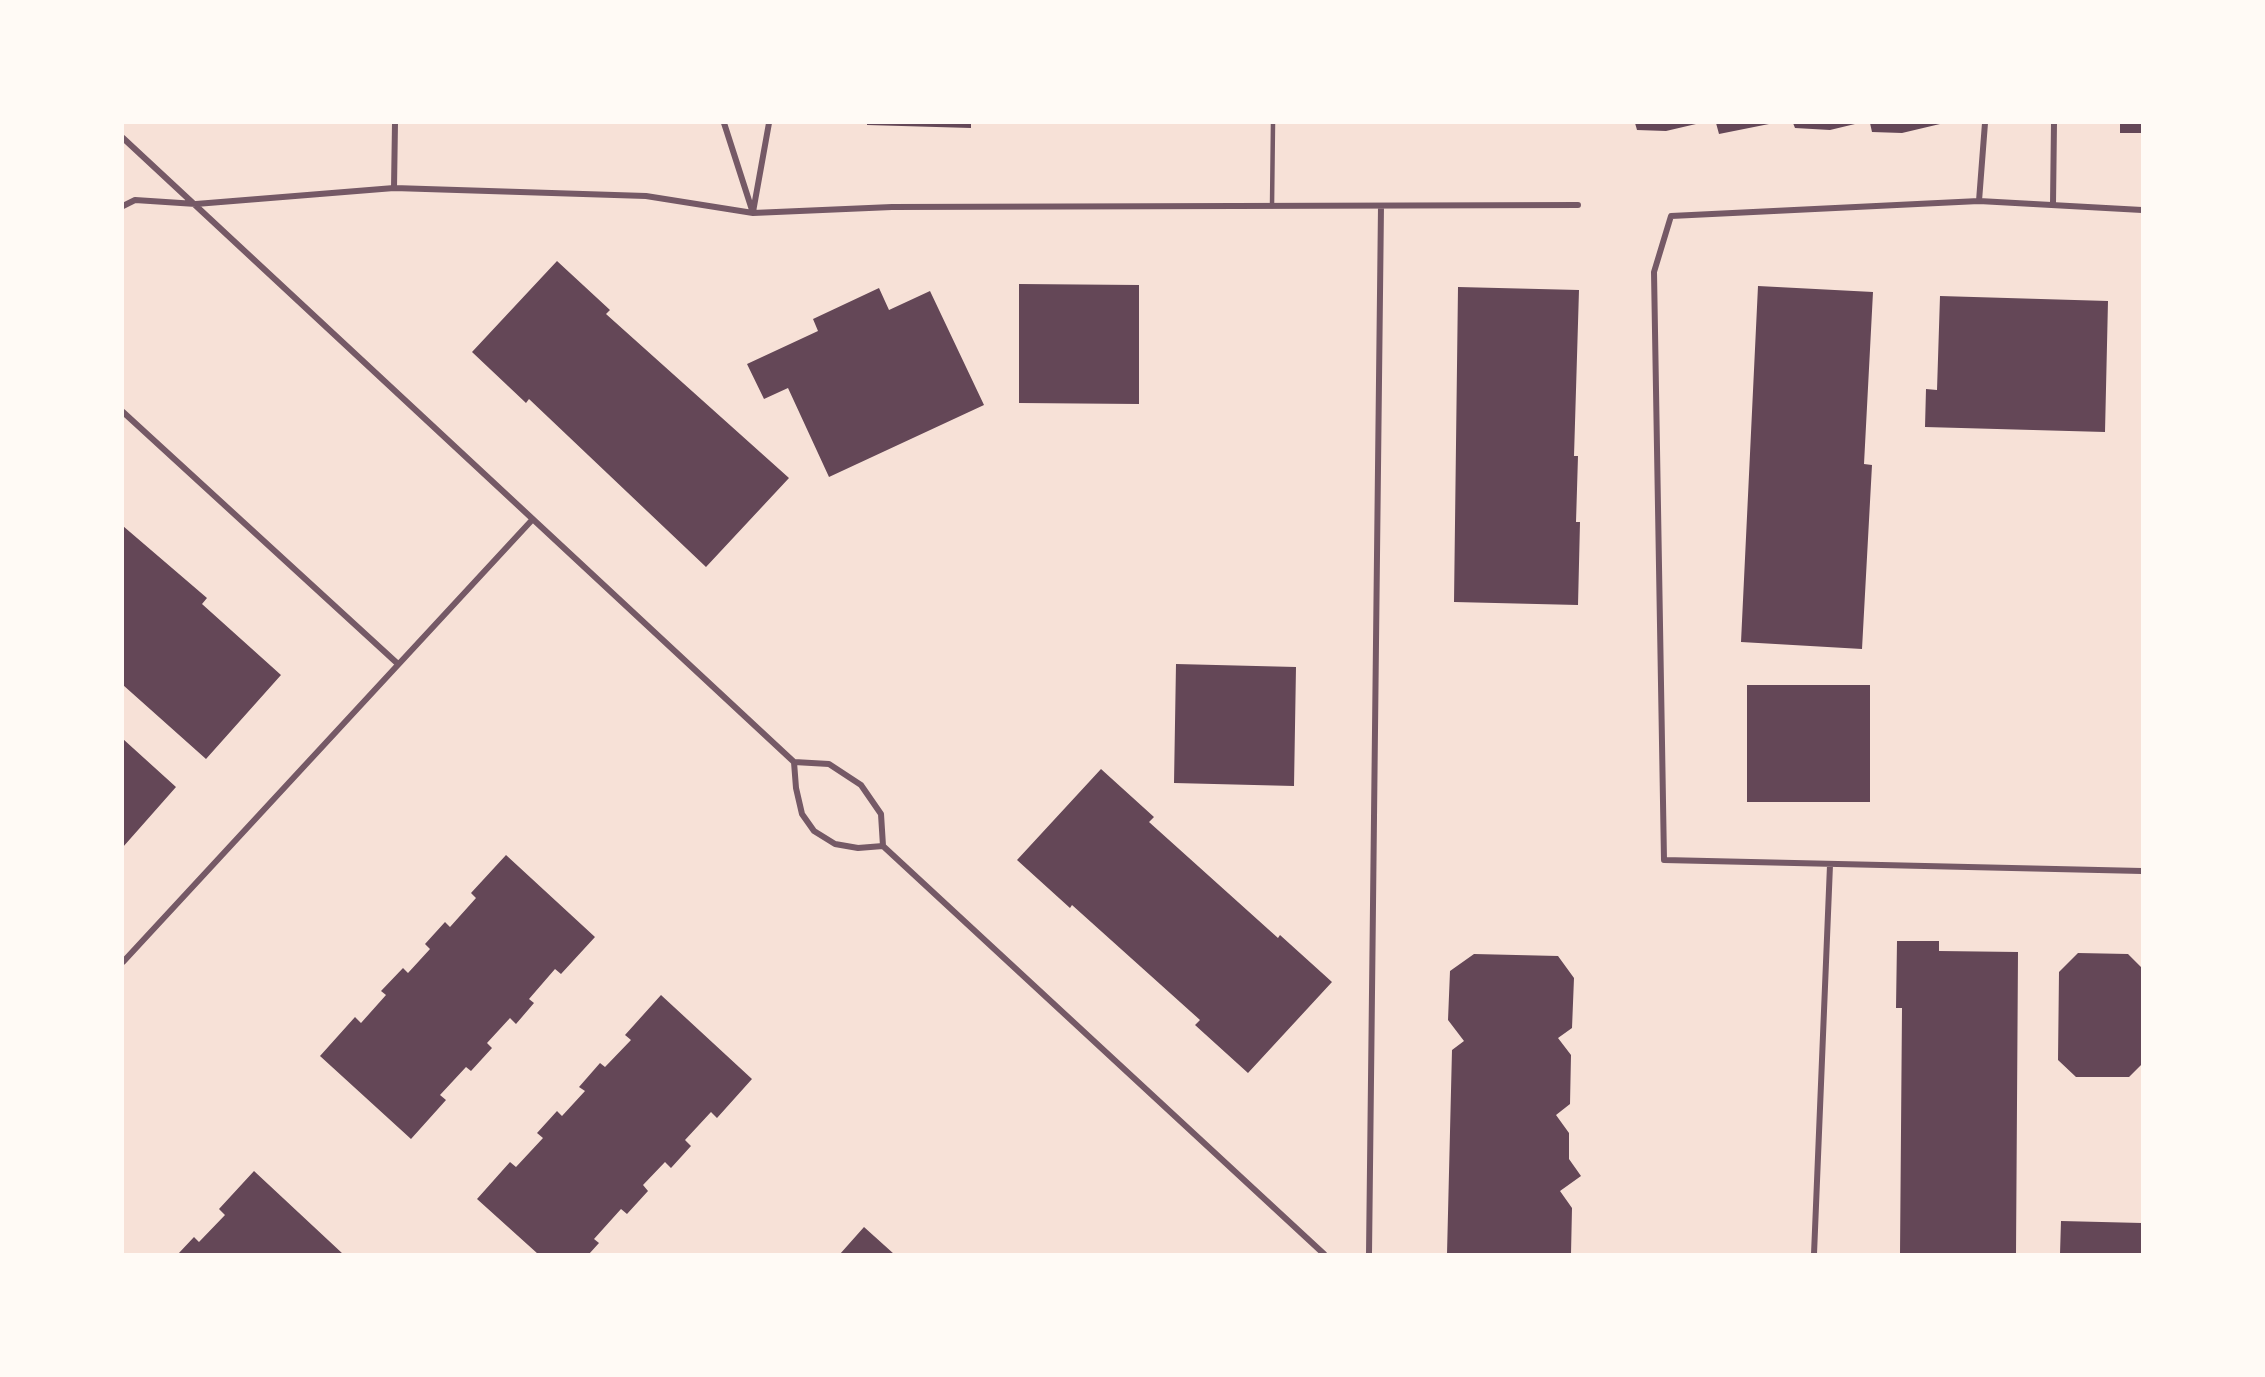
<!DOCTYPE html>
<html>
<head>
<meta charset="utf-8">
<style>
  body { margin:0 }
  #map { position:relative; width:2265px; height:1377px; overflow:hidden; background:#f7e1d7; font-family:"Asap Condensed",sans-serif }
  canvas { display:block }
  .frame { position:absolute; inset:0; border:124px solid #fffaf5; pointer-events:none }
</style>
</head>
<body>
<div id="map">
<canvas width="2265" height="1377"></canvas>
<div class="frame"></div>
</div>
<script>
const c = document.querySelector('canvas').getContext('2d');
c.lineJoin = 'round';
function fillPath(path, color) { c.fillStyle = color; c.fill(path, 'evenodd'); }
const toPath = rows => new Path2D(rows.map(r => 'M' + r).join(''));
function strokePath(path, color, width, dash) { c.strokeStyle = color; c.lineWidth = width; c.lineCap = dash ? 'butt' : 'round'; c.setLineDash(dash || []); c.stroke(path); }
const building = toPath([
  [867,123,971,123,971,128,867,125],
  [1635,123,1696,123,1696,124,1666,131,1637,130],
  [1716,123,1769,123,1769,124,1719,134],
  [1793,123,1855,123,1855,124,1830,130,1795,128],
  [1870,123,1940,123,1940,124,1902,133,1872,132],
  [2120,123,2142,123,2142,133,2120,133],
  [557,261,610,310,606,314,789,478,706,567,529,399,526,403,472,352],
  [1019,284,1139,285,1139,404,1019,403],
  [1758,286,1873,292,1864,464,1872,465,1862,649,1741,642],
  [1458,287,1579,290,1574,456,1578,456,1576,522,1580,522,1578,605,1454,602],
  [879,288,889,310,930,291,984,405,829,477,788,388,764,399,747,364,818,331,813,319],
  [1940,296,2108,301,2105,432,1925,427,1926,389,1937,390],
  [123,526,207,598,202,604,281,675,206,759,123,685],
  [1176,664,1296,667,1294,786,1174,783],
  [1747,685,1870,685,1870,802,1747,802],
  [123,739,176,787,123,847],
  [1101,769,1154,817,1149,822,1278,938,1280,935,1332,982,1248,1073,1195,1025,1200,1020,1072,905,1070,908,1017,860],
  [506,855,595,937,561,974,555,969,529,999,534,1003,516,1024,510,1018,487,1043,492,1048,471,1071,466,1067,440,1095,446,1100,411,1139,320,1056,355,1017,361,1023,386,995,381,991,403,968,408,973,430,949,425,944,445,922,450,927,476,898,471,893],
  [1897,941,1939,941,1939,951,2018,952,2016,1254,1900,1254,1902,1008,1896,1008],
  [2078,953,2128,954,2142,968,2142,1064,2129,1077,2076,1077,2058,1060,2059,972],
  [1474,954,1558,956,1574,978,1572,1028,1558,1038,1571,1055,1570,1104,1556,1115,1569,1133,1569,1159,1581,1176,1560,1191,1572,1208,1571,1254,1447,1254,1452,1050,1464,1041,1448,1020,1450,971],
  [661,995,752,1079,717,1118,711,1112,685,1140,691,1146,671,1168,665,1162,643,1185,648,1191,627,1214,621,1209,594,1239,599,1243,589,1254,538,1254,477,1199,510,1162,516,1167,543,1138,537,1133,557,1111,562,1116,585,1091,579,1087,600,1063,605,1067,631,1040,625,1035],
  [254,1171,343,1254,178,1254,194,1237,199,1242,225,1215,219,1209],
  [2061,1221,2142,1223,2142,1254,2060,1254],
  [864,1227,894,1254,840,1254]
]);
const service = toPath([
  [1272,206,1273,123]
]);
const minor = toPath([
  [724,123,753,213],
  [123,138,794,762,829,764,861,785,881,814,883,846,1324,1254],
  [394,188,395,123],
  [1979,201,1985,123],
  [2053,204,2054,123],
  [123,206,135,200,196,204,394,188,646,196,753,213,892,207,1578,205],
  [2142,210,1979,201,1671,216,1654,272,1664,860,2142,871],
  [753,212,769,123],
  [123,412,398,664],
  [794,762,796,788,802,814,814,831,835,844,858,848,883,846],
  [123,962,532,520],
  [1369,1254,1381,206],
  [1814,1254,1830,865]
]);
fillPath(building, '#644757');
strokePath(service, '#755966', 4.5);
strokePath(minor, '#755966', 6);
</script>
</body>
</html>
